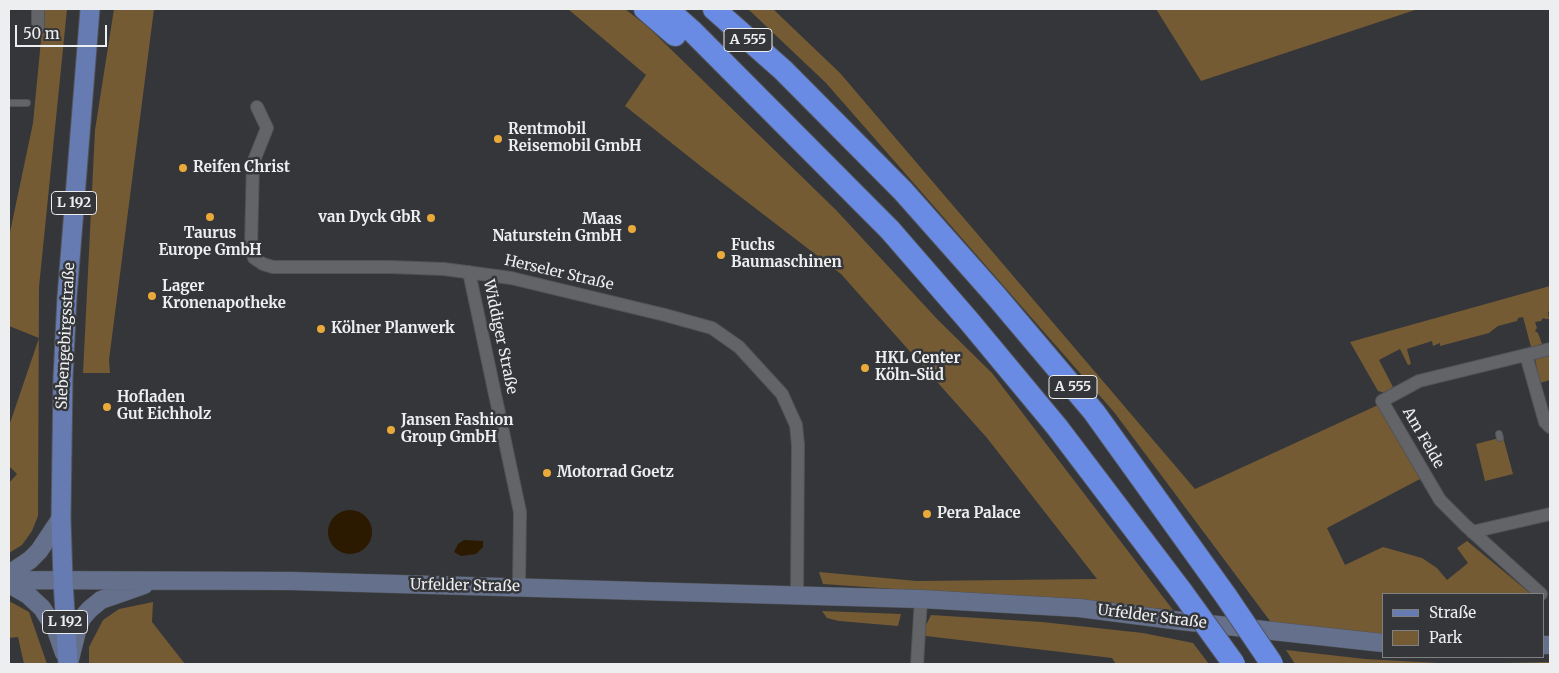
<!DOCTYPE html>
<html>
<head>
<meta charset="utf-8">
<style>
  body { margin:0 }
  #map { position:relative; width:1559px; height:673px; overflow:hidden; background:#343639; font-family:Merriweather,serif }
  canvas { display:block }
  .frame { position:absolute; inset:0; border:10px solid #edeef0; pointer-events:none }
  .legend { position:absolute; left:1382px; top:593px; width:162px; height:65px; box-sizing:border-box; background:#343639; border:1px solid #7e8082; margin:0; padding:6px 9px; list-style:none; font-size:15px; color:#edeef0 }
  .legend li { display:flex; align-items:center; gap:10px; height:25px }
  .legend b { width:25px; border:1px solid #7e8082 }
  .scale { position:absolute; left:15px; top:25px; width:92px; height:22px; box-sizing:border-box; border:2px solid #edeef0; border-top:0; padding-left:6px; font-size:15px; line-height:18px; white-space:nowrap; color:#edeef0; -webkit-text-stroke:4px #343639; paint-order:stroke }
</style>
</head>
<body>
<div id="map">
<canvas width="1559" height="673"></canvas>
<div class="frame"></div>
<ul class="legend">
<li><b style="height:6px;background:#667bb1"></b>Straße</li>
<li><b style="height:14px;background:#755b34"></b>Park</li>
</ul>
<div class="scale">50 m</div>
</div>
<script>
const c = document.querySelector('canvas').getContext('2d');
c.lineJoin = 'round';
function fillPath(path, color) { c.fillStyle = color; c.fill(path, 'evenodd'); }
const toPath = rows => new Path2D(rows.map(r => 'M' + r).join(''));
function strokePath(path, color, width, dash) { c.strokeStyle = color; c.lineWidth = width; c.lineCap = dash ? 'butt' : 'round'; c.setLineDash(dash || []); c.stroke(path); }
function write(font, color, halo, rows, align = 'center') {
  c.font = font + ' Merriweather,serif'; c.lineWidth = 5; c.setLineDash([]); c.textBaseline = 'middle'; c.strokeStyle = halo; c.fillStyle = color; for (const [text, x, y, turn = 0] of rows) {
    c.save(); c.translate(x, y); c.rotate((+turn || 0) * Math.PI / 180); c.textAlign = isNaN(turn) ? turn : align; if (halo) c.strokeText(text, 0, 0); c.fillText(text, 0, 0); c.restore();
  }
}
const green = toPath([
  [42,9,67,9,39,287,38,516,32,531,22,545,9,553,9,483,17,474,9,466,9,426,39,338,9,326,9,237,33,123,42,30],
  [114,9,154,9,109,360,110,373,83,373,95,130],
  [568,9,625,9,647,26,836,210,938,320,992,373,1173,610,1107,604,823,584,819,572,917,581,1097,579,987,438,841,274,703,168,625,106,646,75],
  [748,9,773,9,840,73,1195,489,1378,405,1422,478,1327,528,1345,565,1383,547,1422,558,1437,568,1447,580,1468,563,1457,548,1467,541,1531,594,1383,594,1383,635,1273,625,1114,412,826,83],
  [1156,9,1418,9,1201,81],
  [1550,286,1550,311,1548,312,1549,319,1546,319,1543,318,1541,321,1535,322,1537,328,1535,331,1538,333,1542,344,1531,347,1523,317,1518,318,1517,321,1498,326,1489,333,1459,341,1440,346,1440,343,1433,346,1432,341,1407,349,1411,364,1408,365,1400,349,1379,360,1393,387,1385,393,1378,391,1350,342],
  [1550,353,1550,380,1540,383,1535,359],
  [1503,437,1513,474,1485,481,1476,444],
  [9,601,29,612,47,664,24,664,18,637,9,638],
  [153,602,152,622,185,664,89,664,89,647,103,620,119,609],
  [822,611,901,614,898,626,839,621,827,618],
  [931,615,1042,622,1143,633,1193,643,1209,664,1116,664,1112,658,926,636,924,635,925,627],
  [1286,650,1365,659,1457,664,1550,662,1550,664,1295,664]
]);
const water = toPath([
  '328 532a22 22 0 1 1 44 0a22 22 0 1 1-44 0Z',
  [464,540,483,541,483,547,476,554,461,556,454,552,458,544]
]);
const lane = toPath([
  [9,103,27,103],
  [1499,434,1500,438]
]);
const street = toPath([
  [38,28,38,9],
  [257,107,267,128,253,163,251,247,254,258,263,264,273,267,390,267,444,269,511,278,665,315,712,328,739,347,782,394,796,425,798,445,797,594],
  [469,272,520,512,519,587],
  [1526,355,1545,422,1550,427],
  [1472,532,1550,514],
  [1541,594,1465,525,1440,500,1382,401,1419,381,1550,349],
  [917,664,921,599]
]);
const secondary = toPath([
  [9,574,30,560,39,551,61,518],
  [9,580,292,581,921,599,1079,608,1181,621,1383,643],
  [9,584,28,595,42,608,56,630,64,653],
  [1543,645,1550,645],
  [70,659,78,627,82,618,90,609,101,600,144,585]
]);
const primary = toPath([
  [68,664,63,580,61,518,63,378,67,297,90,9]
]);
const highway = toPath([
  [645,9,675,35],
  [667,9,692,31,890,230,969,321,1057,427,1182,592],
  [714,9,783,70,903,191,996,296,1094,412,1226,596]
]);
const highwayBridge = toPath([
  [1182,592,1234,664],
  [1226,596,1272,664]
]);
const markers = [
  [498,139,5,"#eaaa39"],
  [183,168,5,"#eaaa39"],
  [210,217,5,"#eaaa39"],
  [431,218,5,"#eaaa39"],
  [632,229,5,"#eaaa39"],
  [721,255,5,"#eaaa39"],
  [152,296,5,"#eaaa39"],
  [321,329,5,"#eaaa39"],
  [865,368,5,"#eaaa39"],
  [107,407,5,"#eaaa39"],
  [391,430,5,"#eaaa39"],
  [547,473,5,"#eaaa39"],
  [927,514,5,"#eaaa39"]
];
const shields = [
  [748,40,48],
  [74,203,45],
  [1073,387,48],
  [65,622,45]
];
const shieldNames = [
  ["A 555",748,40],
  ["L 192",74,203],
  ["A 555",1073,387],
  ["L 192",65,622]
];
const poiNames = [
  ["Rentmobil",508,130],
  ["Reisemobil GmbH",508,147],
  ["Reifen Christ",193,168],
  ["van Dyck GbR",421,218,"right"],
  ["Maas",622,220,"right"],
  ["Naturstein GmbH",622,237,"right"],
  ["Taurus",210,234,"center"],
  ["Europe GmbH",210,251,"center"],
  ["Fuchs",731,246],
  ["Baumaschinen",731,263],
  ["Lager",162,287],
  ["Kronenapotheke",162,304],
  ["Kölner Planwerk",331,329],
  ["HKL Center",875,359],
  ["Köln-Süd",875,376],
  ["Hofladen",117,398],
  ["Gut Eichholz",117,415],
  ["Jansen Fashion",401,421],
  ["Group GmbH",401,438],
  ["Motorrad Goetz",557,473],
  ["Pera Palace",937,514]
];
const streetNames = [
  ["Herseler Straße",559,273,13],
  ["Siebengebirgsstraße",66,336,-87],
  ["Widdiger Straße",500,337,78],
  ["Am Felde",1423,438,60],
  ["Urfelder Straße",465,586,1],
  ["Urfelder Straße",1152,617,7]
];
fillPath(green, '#755b34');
fillPath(water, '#2c1a00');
strokePath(lane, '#525356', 8);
strokePath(street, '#525356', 14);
strokePath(secondary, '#525356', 19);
strokePath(primary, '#525356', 21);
strokePath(highway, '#525356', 24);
strokePath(lane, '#626467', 6);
strokePath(street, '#626467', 12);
strokePath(secondary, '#64708c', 18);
strokePath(primary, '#667bb1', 19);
strokePath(highway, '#698be3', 22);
strokePath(highwayBridge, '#525356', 24, []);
strokePath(highwayBridge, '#698be3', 22);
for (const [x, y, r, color] of markers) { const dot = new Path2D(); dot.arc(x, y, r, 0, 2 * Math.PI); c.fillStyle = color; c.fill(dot); strokePath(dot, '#343639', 2); }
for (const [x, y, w] of shields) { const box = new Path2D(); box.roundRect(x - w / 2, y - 11.5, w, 23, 4); c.fillStyle = '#343639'; c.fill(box); strokePath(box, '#edeef0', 1); }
write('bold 14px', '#edeef0', null, shieldNames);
write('bold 15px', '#edeef0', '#343639', poiNames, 'left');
write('15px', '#edeef0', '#343639', streetNames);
</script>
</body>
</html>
